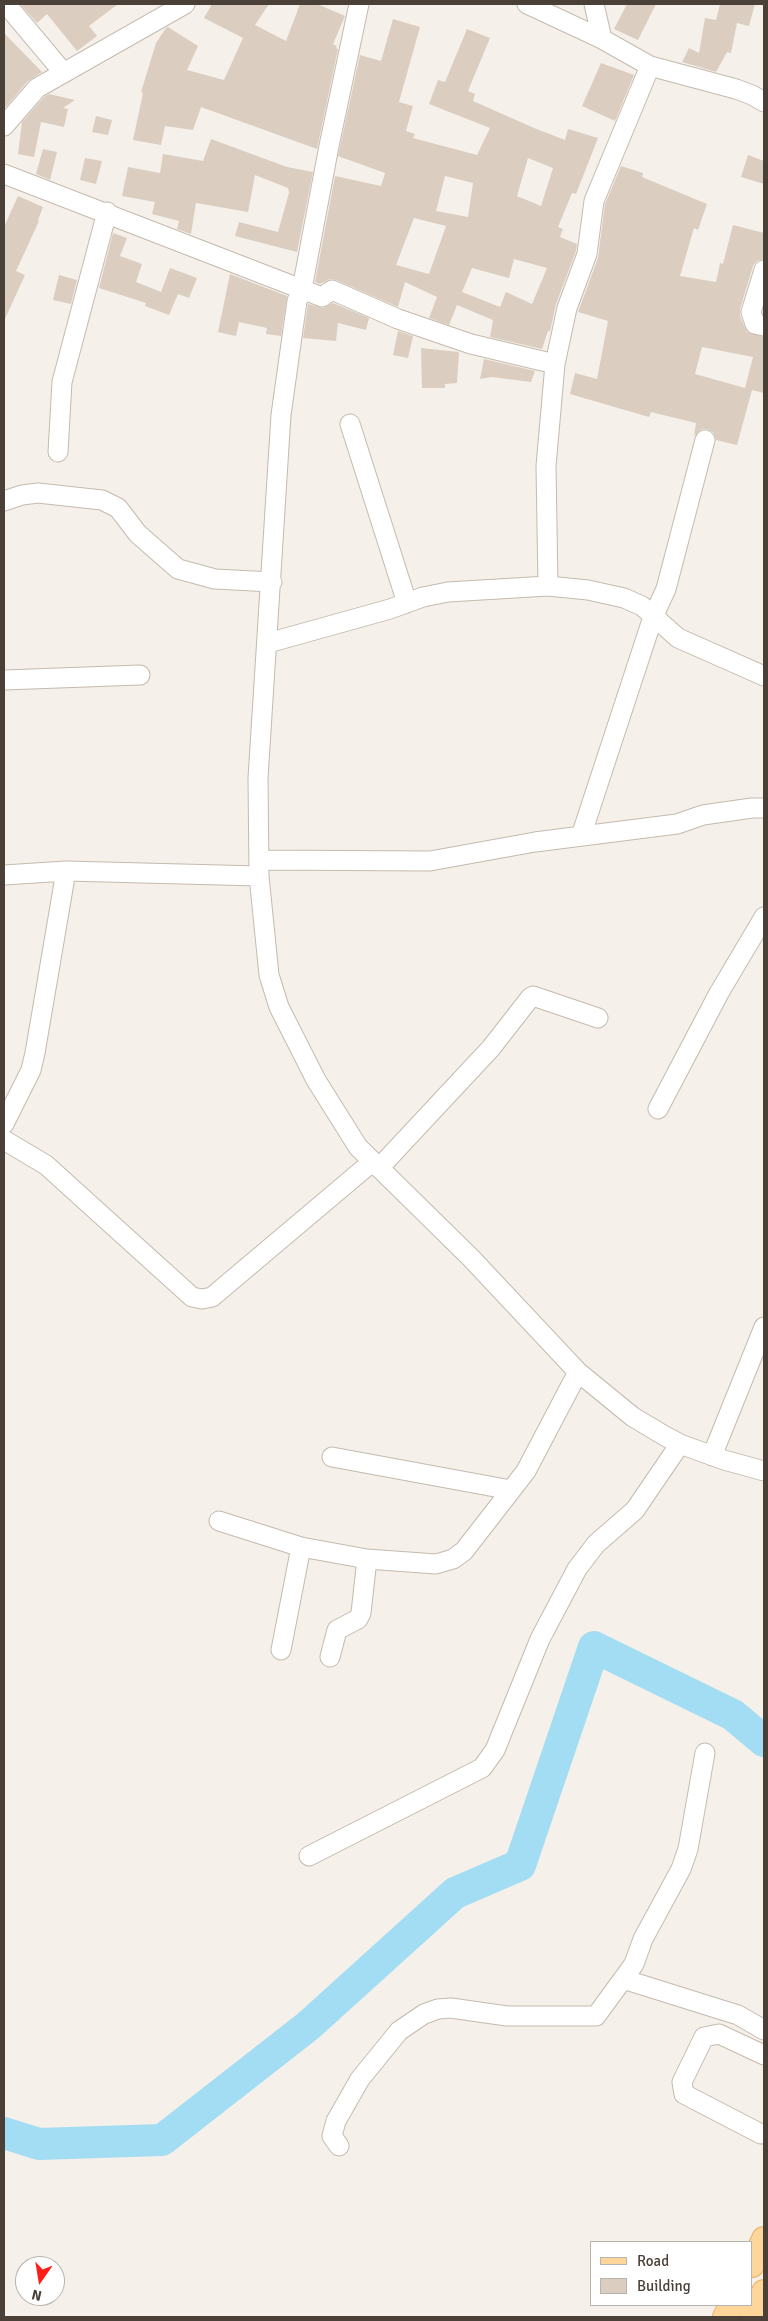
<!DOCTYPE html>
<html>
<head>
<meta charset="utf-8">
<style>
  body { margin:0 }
  #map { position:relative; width:768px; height:2321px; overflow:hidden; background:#f5f0e9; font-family:Signika,sans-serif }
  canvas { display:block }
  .frame { position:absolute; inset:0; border:5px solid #4a4037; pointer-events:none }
  .legend { position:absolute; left:590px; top:2241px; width:162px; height:65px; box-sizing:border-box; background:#fff; border:1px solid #b7b3af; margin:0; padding:6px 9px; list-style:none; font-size:15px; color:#4a4037 }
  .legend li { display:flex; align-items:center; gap:10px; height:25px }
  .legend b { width:25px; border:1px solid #b7b3af }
  .north { position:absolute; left:15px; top:2256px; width:50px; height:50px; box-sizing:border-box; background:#fff; border:1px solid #b7b3af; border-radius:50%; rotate:193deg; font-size:14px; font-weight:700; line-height:20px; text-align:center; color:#4a4037 }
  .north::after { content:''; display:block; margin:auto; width:18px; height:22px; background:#ff1e17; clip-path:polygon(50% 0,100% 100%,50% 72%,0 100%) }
</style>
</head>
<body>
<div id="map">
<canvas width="768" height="2321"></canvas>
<div class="frame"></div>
<ul class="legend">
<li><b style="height:6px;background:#ffd699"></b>Road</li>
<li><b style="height:14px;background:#dbcec1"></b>Building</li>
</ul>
<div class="north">N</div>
</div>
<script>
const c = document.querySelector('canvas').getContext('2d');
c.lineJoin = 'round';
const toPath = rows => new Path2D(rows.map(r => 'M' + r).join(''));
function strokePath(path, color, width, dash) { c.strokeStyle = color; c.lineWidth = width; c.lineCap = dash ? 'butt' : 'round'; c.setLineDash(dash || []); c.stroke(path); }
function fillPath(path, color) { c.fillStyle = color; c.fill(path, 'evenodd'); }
const river = toPath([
  [4,2133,39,2144,162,2140,308,2026,455,1893,520,1865,594,1647,733,1715,764,1741]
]);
const building = toPath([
  [20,4,118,4,89,26,97,36,77,51,47,14,37,23],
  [212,4,269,4,255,25,286,41,300,4,317,4,345,16,333,44,337,46,336,48,338,49,317,149,201,107,193,130,165,126,161,145,133,140,143,93,141,92,156,43,166,28,168,27,198,46,187,70,224,80,243,38,204,18],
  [627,4,656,4,638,40,614,29],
  [720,4,755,4,749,26,737,23,731,53,727,52,716,72,682,62,689,48,699,53,705,18,716,20],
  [393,19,420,27,399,102,413,106,406,131,415,134,413,138,477,155,490,128,429,104,438,80,445,82,467,29,490,38,468,91,475,94,473,101,534,128,565,140,568,129,598,138,576,194,572,193,558,227,563,229,560,237,577,244,576,251,556,304,550,331,548,331,542,349,490,337,493,320,457,305,449,325,429,318,437,297,405,282,398,307,336,280,330,279,320,284,315,282,335,176,381,186,385,173,338,156,360,55,381,61],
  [528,158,553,168,541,206,517,196],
  [445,176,473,183,468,217,436,211],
  [414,218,446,226,429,274,396,265],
  [514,259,547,268,532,304,506,292,500,307,462,292,472,268,509,278],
  [4,33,42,72,28,81,4,109],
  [601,63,634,75,615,121,582,106],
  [49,94,75,100,63,108,68,109,64,127,41,122,34,157,18,154,22,122,44,97],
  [96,116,112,120,108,135,92,132],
  [211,139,287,167,313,172,297,252,235,236,239,222,278,232,289,193,288,188,255,175,248,212,196,203,191,234,177,229,179,221,152,214,155,202,122,196,128,167,160,173,163,154,203,161],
  [43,149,57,152,50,180,36,174],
  [748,155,764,161,764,184,741,177],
  [85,158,102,161,96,184,80,180],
  [621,166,643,173,642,177,707,204,698,230,694,228,680,276,716,282,720,263,723,264,733,225,764,233,764,259,757,261,753,266,740,309,740,316,747,332,764,337,764,393,752,390,737,445,716,440,713,432,707,429,702,429,694,436,696,423,651,412,649,417,570,394,575,373,597,379,608,321,578,312,598,258,605,204],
  [702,347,753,357,745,388,695,374],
  [18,196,43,207,38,220,39,221,16,271,25,275,4,321,4,227],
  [113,233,127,238,120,256,142,264,136,282,161,292,170,268,197,278,189,298,178,294,169,315,145,306,146,303,99,288],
  [230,274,287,296,281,336,266,334,267,328,239,322,236,336,218,332],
  [59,275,77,280,71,304,53,300],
  [333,303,369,318,366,330,338,323,336,341,303,338,308,304,323,308],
  [398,331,413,336,408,358,393,355],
  [421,348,459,352,457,383,445,384,445,388,422,388],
  [484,359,535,371,531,382,492,377,480,379]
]);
const minor = toPath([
  [6,4,63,72],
  [359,4,329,146,302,289,297,301,281,415,258,778,259,876,269,975,279,1007,316,1080,358,1147,471,1258,578,1372,633,1417,665,1436,680,1444,724,1460,764,1471],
  [527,4,602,39,650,66,736,89,752,95,764,102],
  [594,4,602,39],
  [4,126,37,88,185,4],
  [4,174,322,297,332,290,398,319,471,344,555,364],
  [764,270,751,312,755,324,764,326],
  [350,424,407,603],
  [58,452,62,382,107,212],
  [4,501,22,495,38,493,102,500,118,508,138,534,178,569,215,579,272,582],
  [548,586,546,466,555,364,567,308,587,254,594,201,650,66],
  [268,643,390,609,423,597,448,592,548,586,588,590,624,598,642,606,678,638,764,676],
  [4,680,140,675],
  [581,836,653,617,666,589,705,440],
  [259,860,430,861,535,842,677,824,703,815,752,808,764,808],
  [4,875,66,871,259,876],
  [658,1109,719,993,764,917],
  [4,1124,31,1070,35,1053,66,871],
  [4,1140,46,1165,192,1297,202,1299,212,1297,372,1162],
  [379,1168,491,1048,530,998,533,996,598,1018],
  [712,1456,764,1327],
  [332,1457,511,1490],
  [219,1521,301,1547,367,1559,436,1564,453,1559,464,1551,526,1471,578,1372],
  [281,1650,301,1547],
  [330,1657,337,1630,358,1619,361,1613,367,1559],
  [309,1856,482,1768,495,1750,540,1639,577,1569,596,1544,635,1510,680,1444],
  [623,1979,738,2015,764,2030],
  [761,2134,684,2094,682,2082,704,2037,719,2034,764,2055],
  [339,2146,332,2136,336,2121,360,2079,399,2031,424,2014,438,2009,451,2008,507,2016,596,2016,634,1964,643,1939,681,1869,688,1849,705,1753]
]);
const major = toPath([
  [752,2265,764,2239],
  [725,2317,732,2305],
  [752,2317,764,2292]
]);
strokePath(river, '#a3ddf4', 32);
fillPath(building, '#dbcec1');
strokePath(minor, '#c5baae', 21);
strokePath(major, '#eab163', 26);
strokePath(minor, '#fff', 19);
strokePath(major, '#ffd699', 24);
</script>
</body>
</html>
